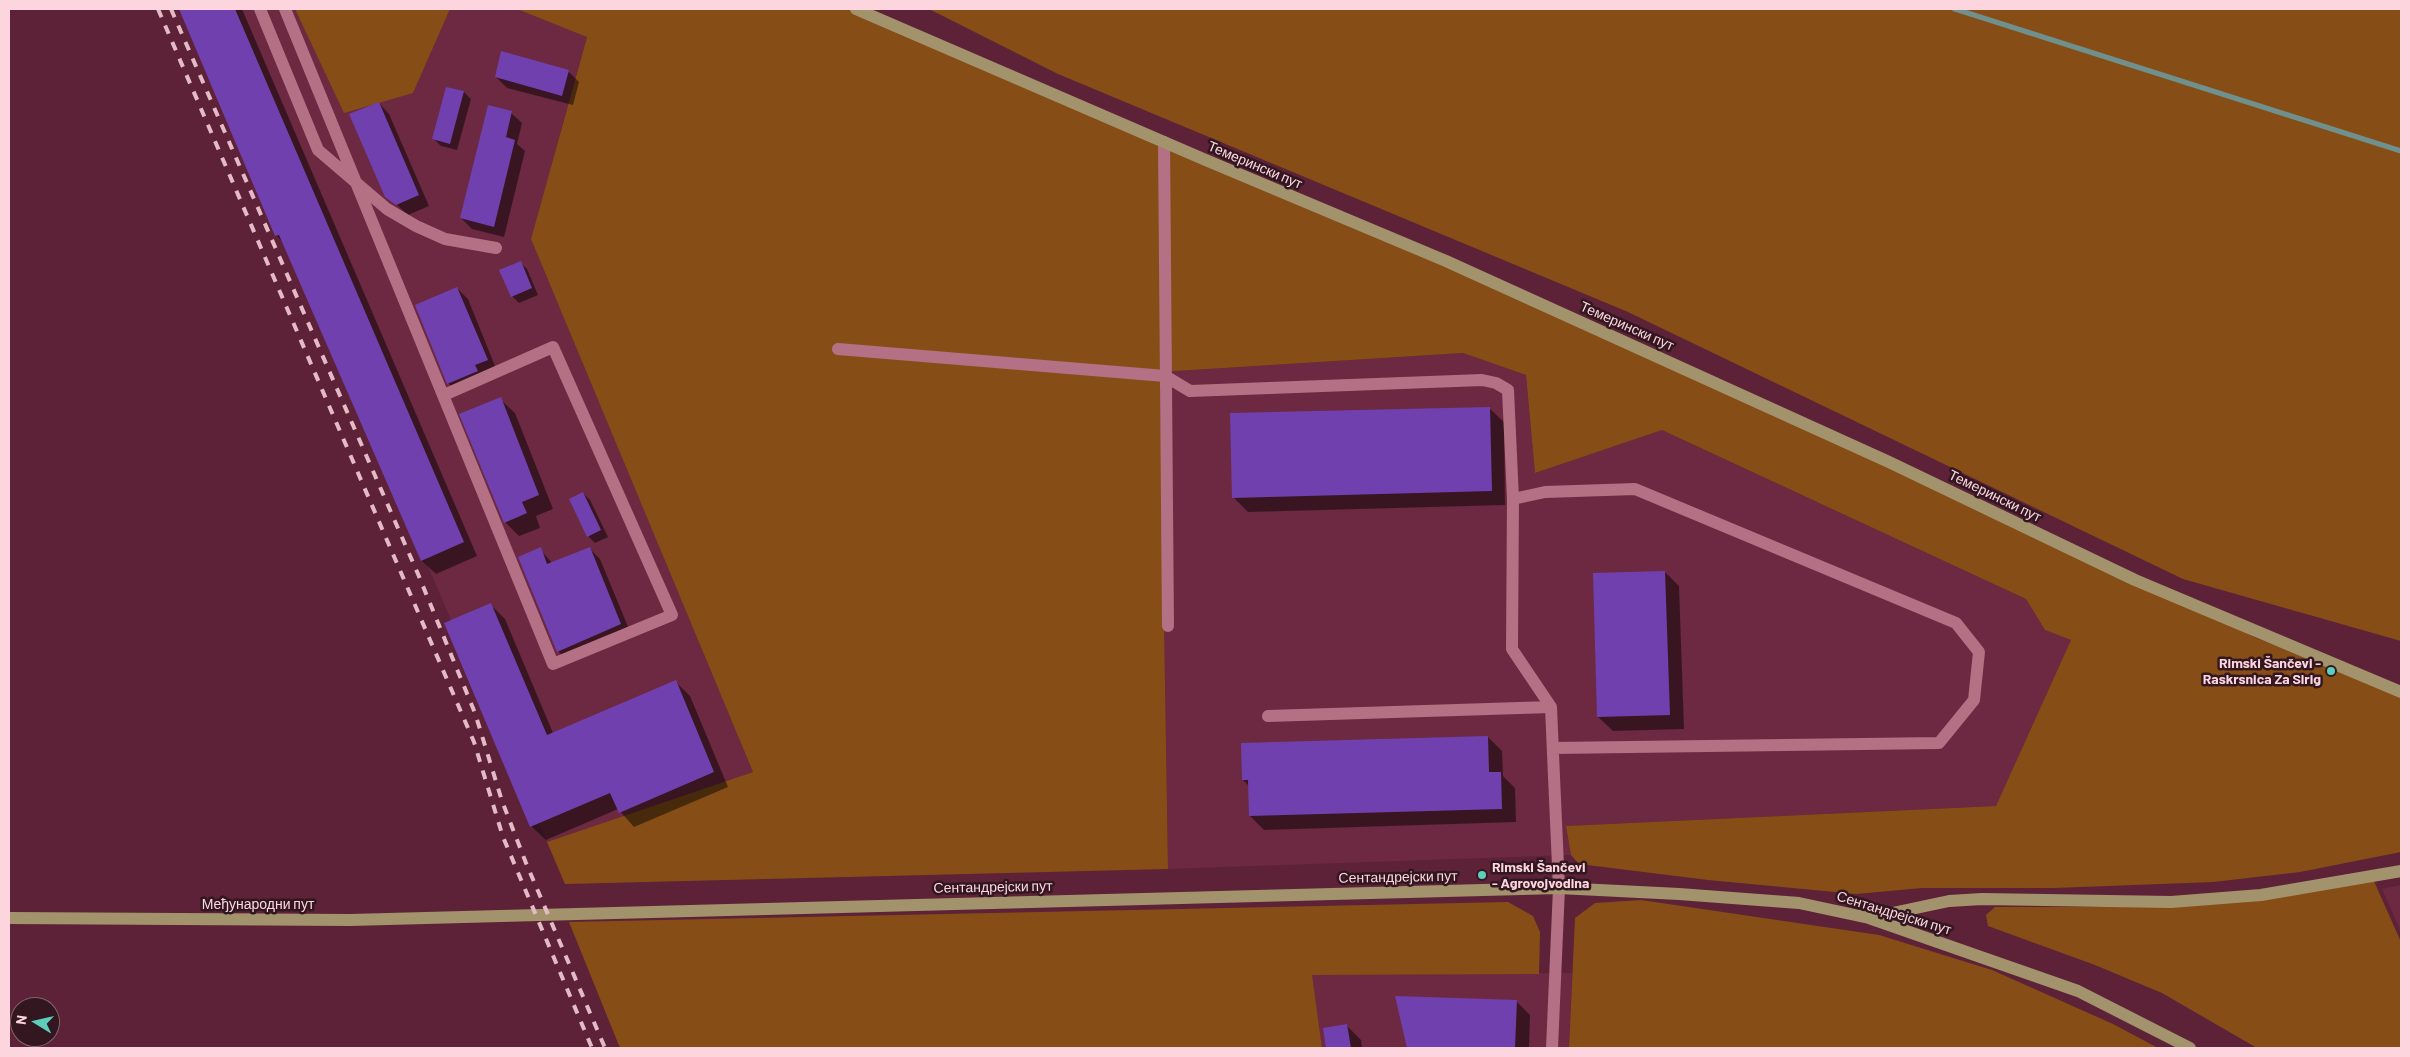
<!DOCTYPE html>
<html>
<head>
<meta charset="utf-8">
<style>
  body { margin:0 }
  #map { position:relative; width:2410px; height:1057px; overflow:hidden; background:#5d2237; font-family:Barlow,sans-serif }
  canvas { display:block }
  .frame { position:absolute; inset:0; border:10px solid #fcd5df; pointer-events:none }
  .north { position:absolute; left:10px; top:997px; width:50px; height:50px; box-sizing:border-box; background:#321720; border:1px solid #83636c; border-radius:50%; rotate:279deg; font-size:14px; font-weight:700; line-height:20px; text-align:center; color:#fcd5df }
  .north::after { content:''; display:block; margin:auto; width:18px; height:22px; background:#5ccebb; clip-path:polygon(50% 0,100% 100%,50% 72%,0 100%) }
</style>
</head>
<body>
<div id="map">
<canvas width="2410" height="1057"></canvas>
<div class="frame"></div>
<div class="north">N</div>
</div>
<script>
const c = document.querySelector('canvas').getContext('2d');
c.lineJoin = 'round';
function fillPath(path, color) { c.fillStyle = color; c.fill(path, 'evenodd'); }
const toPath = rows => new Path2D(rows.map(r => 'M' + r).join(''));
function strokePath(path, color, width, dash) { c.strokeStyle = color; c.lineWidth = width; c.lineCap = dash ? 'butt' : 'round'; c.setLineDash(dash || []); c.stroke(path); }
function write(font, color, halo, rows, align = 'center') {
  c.font = font + ' Barlow,sans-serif'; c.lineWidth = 5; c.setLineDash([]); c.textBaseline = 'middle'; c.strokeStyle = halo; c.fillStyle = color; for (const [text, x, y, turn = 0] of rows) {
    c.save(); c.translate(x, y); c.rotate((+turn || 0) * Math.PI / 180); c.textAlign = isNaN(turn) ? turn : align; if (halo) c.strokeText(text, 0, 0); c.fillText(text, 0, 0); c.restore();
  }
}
const built = toPath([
  [187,9,295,9,344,112,413,93,450,9,517,9,587,36,531,239,753,772,547,842],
  [1463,353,1526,375,1535,473,1662,430,2026,599,2045,630,2071,640,1996,806,1566,826,1571,855,1168,869,1160,372],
  [2401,885,2401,932,2382,889],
  [1572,973,1569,1048,1322,1048,1311,975]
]);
const green = toPath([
  [295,9,450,9,413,93,344,113],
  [517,9,862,9,1211,158,2133,575,2256,638,2350,672,2401,696,2401,852,2300,872,2213,882,2055,888,1922,888,1856,894,1708,880,1579,864,1571,855,1566,826,1996,806,2071,640,2045,630,2026,599,1662,430,1535,473,1526,375,1463,353,1160,372,1168,869,565,884,547,842,753,772,531,239,587,37],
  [929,9,2401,9,2401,641,2183,579,1628,312,1058,74],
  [2373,879,2401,942,2401,1048,2257,1048,2162,993,2095,965,1988,926,1986,915,1995,907,2182,907],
  [1641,900,1879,935,1992,970,2113,1024,2158,1048,1569,1048,1575,918,1595,903],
  [1508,902,1533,916,1540,932,1539,974,1312,975,1322,1048,620,1048,569,922]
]);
const shadow = toPath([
  [181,9,242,9,477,556,436,574,422,561,283,242,276,235],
  [568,71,579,82,573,105,507,88,496,77],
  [464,92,471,99,457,150,441,146,434,139],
  [379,103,389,114,429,206,408,215,387,196],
  [511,113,522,123,517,144,525,151,504,237,472,229,461,218],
  [520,262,527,269,538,295,519,303,512,296],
  [457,288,468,299,497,371,459,394,448,383],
  [500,399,515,413,553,509,536,516,540,528,519,536,505,522],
  [1489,408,1504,422,1505,505,1248,512,1233,497],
  [583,493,590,500,608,537,595,543,588,536],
  [589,548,600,559,631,634,569,662,558,651,540,549,552,563],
  [1665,572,1679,586,1684,729,1613,731,1598,717],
  [491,605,505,619,553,733,675,681,690,696,728,787,634,827,618,809,546,840,531,826],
  [1488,737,1502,751,1503,776,1515,788,1516,822,1264,830,1250,816,1249,786,1243,780],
  [1396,997,1516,1001,1530,1015,1529,1048,1408,1048],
  [1347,1026,1361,1040,1362,1048,1327,1048,1324,1029]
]);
const stream = toPath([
  [1955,9,2401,151]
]);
const building = toPath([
  [179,9,235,9,464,542,421,561,279,235,275,236],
  [501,51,569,70,562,96,495,77],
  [446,87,464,91,450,144,432,139],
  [379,102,419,195,396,205,385,197,349,114],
  [488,105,512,111,506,137,515,140,494,227,460,218],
  [521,261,532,288,511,297,499,270],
  [457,287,488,360,475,365,478,371,447,384,415,305],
  [501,397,539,495,522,502,527,513,504,523,459,414],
  [1490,407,1492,491,1232,498,1230,413],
  [583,492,601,530,587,537,569,499],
  [541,547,547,564,590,547,621,624,557,652,518,557],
  [1665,571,1670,715,1597,717,1593,573],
  [491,603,547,735,676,680,714,772,619,813,610,793,530,827,444,623],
  [1488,736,1489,772,1501,772,1502,809,1249,816,1248,780,1242,780,1241,743],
  [1395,996,1517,1000,1515,1048,1407,1048],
  [1347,1024,1351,1048,1326,1048,1323,1028]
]);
const minor = toPath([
  [260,9,318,150,387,209,416,226,445,239,496,248],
  [285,9,553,664,672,615,553,347,444,395],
  [1164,142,1168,626],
  [838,349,1165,376,1190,391,1482,380,1496,383,1508,390,1513,499],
  [1268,716,1551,707],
  [1552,1048,1559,888,1554,777,1551,707,1512,649,1513,499,1545,492,1635,489,1956,623,1979,652,1974,700,1939,743,1553,748]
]);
const major = toPath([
  [856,9,1208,161,1446,261,1889,462,2135,580,2401,692],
  [9,918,350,920,1559,888,1679,894,1799,903,1869,918,2078,991,2190,1048],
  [1869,918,1949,901,1982,899,2171,902,2261,895,2401,871]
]);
const rail = toPath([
  [158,9,474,742,503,837,592,1048],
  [171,9,418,574,475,713,502,801,526,863,605,1048]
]);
const markers = [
  [2331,671,5,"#5ccebb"],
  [1482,875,5,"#5ccebb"]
];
const streetNames = [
  ["Темерински пут",1255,165,23],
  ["Темерински пут",1627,326,24],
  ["Темерински пут",1995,496,26],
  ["Сентандрејски пут",1398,877,-1],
  ["Сентандрејски пут",993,887,-1],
  ["Међународни пут",258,904],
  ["Сентандрејски пут",1894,913,17]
];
const poiNames = [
  ["Rimski Šančevi -",2321,663],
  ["Raskrsnica Za Sirig",2321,679],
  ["Rimski Šančevi",1492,867,"left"],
  ["- Agrovojvodina",1492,883,"left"]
];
fillPath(built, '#6c2941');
fillPath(green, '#864e16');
fillPath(shadow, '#0007');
strokePath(stream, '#6f908c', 5.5);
fillPath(building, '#7140af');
strokePath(minor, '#b47085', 12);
strokePath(major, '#a3936c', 12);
strokePath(rail, '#e4bac6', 4, [9, 9]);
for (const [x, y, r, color] of markers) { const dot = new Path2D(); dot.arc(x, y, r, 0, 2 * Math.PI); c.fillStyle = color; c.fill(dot); strokePath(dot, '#321720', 2); }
write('14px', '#fcd5df', '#321720', streetNames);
write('bold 14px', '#fcd5df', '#321720', poiNames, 'right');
</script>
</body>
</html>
